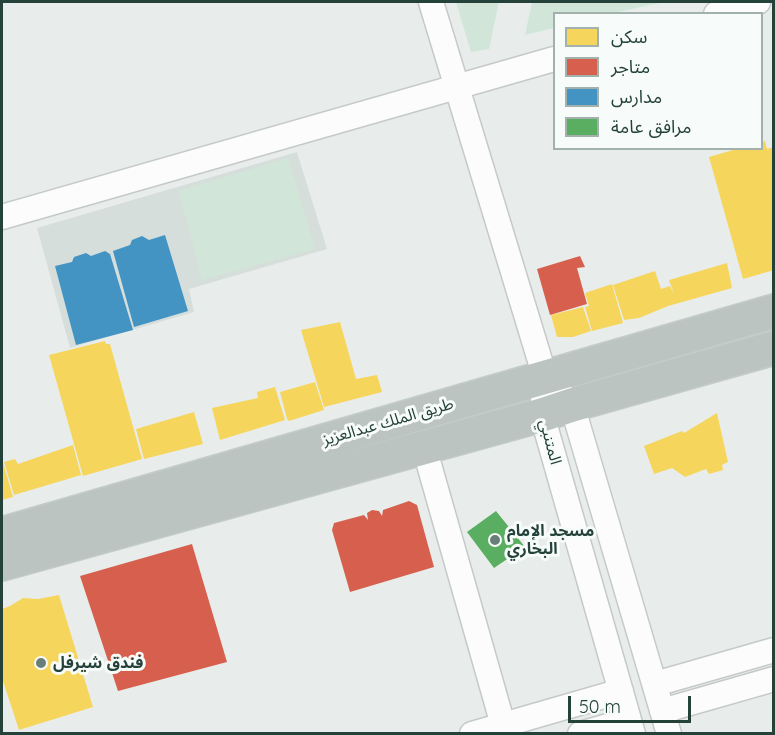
<!DOCTYPE html>
<html>
<head>
<meta charset="utf-8">
<style>
  body { margin:0 }
  #map { position:relative; width:775px; height:735px; overflow:hidden; background:#e8edeb; font-family:Quicksand,"Noto Sans Arabic",sans-serif }
  canvas { display:block }
  .frame { position:absolute; inset:0; border:3px solid #24423a; pointer-events:none }
  .legend { position:absolute; left:553px; top:12px; width:210px; height:138px; box-sizing:border-box; background:#f7fbf9; border:2px solid #a3b1ad; margin:0; padding:8px 10px; list-style:none; font-size:18px; color:#24423a }
  .legend li { display:flex; align-items:center; gap:12px; height:30px }
  .legend b { width:30px; border:2px solid #a3b1ad }
  .scale { position:absolute; left:568px; top:696px; width:123px; height:27px; box-sizing:border-box; border:3px solid #24423a; border-top:0; padding-left:8px; font-size:18px; line-height:21px; white-space:nowrap; color:#24423a; -webkit-text-stroke:4px #f7fbf9; paint-order:stroke }
</style>
</head>
<body>
<div id="map">
<canvas width="775" height="735"></canvas>
<div class="frame"></div>
<ul class="legend">
<li><b style="height:16px;background:#f6d55c"></b>سكن</li>
<li><b style="height:16px;background:#d6604d"></b>متاجر</li>
<li><b style="height:16px;background:#4393c3"></b>مدارس</li>
<li><b style="height:16px;background:#5aae61"></b>مرافق عامة</li>
</ul>
<div class="scale">50 m</div>
</div>
<script>
const c = document.querySelector('canvas').getContext('2d');
c.lineJoin = 'round';
function fillPath(path, color) { c.fillStyle = color; c.fill(path, 'evenodd'); }
const toPath = rows => new Path2D(rows.map(r => 'M' + r).join(''));
function strokePath(path, color, width, dash) { c.strokeStyle = color; c.lineWidth = width; c.lineCap = dash ? 'butt' : 'round'; c.setLineDash(dash || []); c.stroke(path); }
function write(font, color, halo, rows, align = 'center') {
  c.font = font + ' Quicksand,"Noto Sans Arabic",sans-serif'; c.lineWidth = 6; c.setLineDash([]); c.textBaseline = 'middle'; c.strokeStyle = halo; c.fillStyle = color; for (const [text, x, y, turn = 0] of rows) {
    c.save(); c.translate(x, y); c.rotate((+turn || 0) * Math.PI / 180); c.textAlign = isNaN(turn) ? turn : align; if (halo) c.strokeText(text, 0, 0); c.fillText(text, 0, 0); c.restore();
  }
}
const built = toPath([
  [297,152,327,249,189,289,194,312,70,348,37,228]
]);
const green = toPath([
  [456,2,499,2,489,49,471,52],
  [532,2,664,2,613,13,554,14,554,28,525,35],
  [288,158,315,249,202,280,179,191]
]);
const homes = toPath([
  [765,141,767,149,774,147,774,270,743,279,709,157,740,148,762,148,762,142],
  [727,263,732,288,668,306,639,318,624,320,613,285,655,271,661,289,670,286,674,294,669,280],
  [612,284,623,323,592,331,585,307,589,306,585,293],
  [583,307,591,331,573,337,557,337,551,315],
  [340,322,356,379,377,375,382,392,324,407,301,330],
  [105,341,106,344,110,344,142,459,83,476,49,355],
  [315,382,324,410,289,421,287,419,280,392],
  [275,387,285,420,220,440,212,408,258,398,257,392],
  [194,412,203,444,144,459,136,429],
  [717,413,728,462,722,465,723,470,709,474,706,469,685,477,672,468,654,474,644,446,682,431,684,433],
  [73,445,81,475,14,495,4,462,15,459,18,464],
  [2,459,13,497,2,500],
  [59,595,93,707,19,730,2,678,2,609,10,606,23,598,38,599]
]);
const shops = toPath([
  [580,256,585,267,577,268,587,304,550,315,537,269],
  [409,501,417,505,434,567,350,592,332,530,334,523,364,515,368,520,367,513,372,510,379,511,382,516,383,510],
  [192,544,227,662,118,691,80,576]
]);
const schools = toPath([
  [165,235,188,311,134,327,113,251,130,245,132,240,142,236,149,240],
  [105,251,110,254,133,330,76,345,55,266,72,262,74,257,86,253,91,256]
]);
const public = toPath([
  [496,511,525,547,494,568,467,532]
]);
const minor = toPath([
  [431,2,545,377,542,415,633,734],
  [716,14,758,2],
  [2,217,554,59],
  [561,394,572,405,669,734],
  [424,447,503,725],
  [655,684,774,650],
  [662,711,774,679],
  [472,734,621,691],
  [580,734,629,720]
]);
const highway = toPath([
  [2,534,774,311],
  [2,564,542,415,572,405,774,348]
]);
const markers = [
  [495,540,6,"#697e78"],
  [41,663,6,"#697e78"]
];
const streetNames = [
  ["طريق الملك عبدالعزيز",388,422,-16],
  ["المتنبي",550,442,75]
];
const poiNames = [
  ["مسجد الإمام",507,531],
  ["البخاري",507,549],
  ["فندق شيرفل",53,663]
];
fillPath(built, '#d6dedb');
fillPath(green, '#d1e6d8');
fillPath(homes, '#f6d55c');
fillPath(shops, '#d6604d');
fillPath(schools, '#4393c3');
fillPath(public, '#5aae61');
strokePath(minor, '#c5cac8', 27);
strokePath(highway, '#c3ccc9', 36);
strokePath(minor, '#fcfcfc', 24);
strokePath(highway, '#bcc4c2', 33);
for (const [x, y, r, color] of markers) { const dot = new Path2D(); dot.arc(x, y, r, 0, 2 * Math.PI); c.fillStyle = color; c.fill(dot); strokePath(dot, '#f7fbf9', 2); }
write('16px', '#24423a', '#f7fbf9', streetNames);
write('bold 16px', '#24423a', '#f7fbf9', poiNames, 'left');
</script>
</body>
</html>
